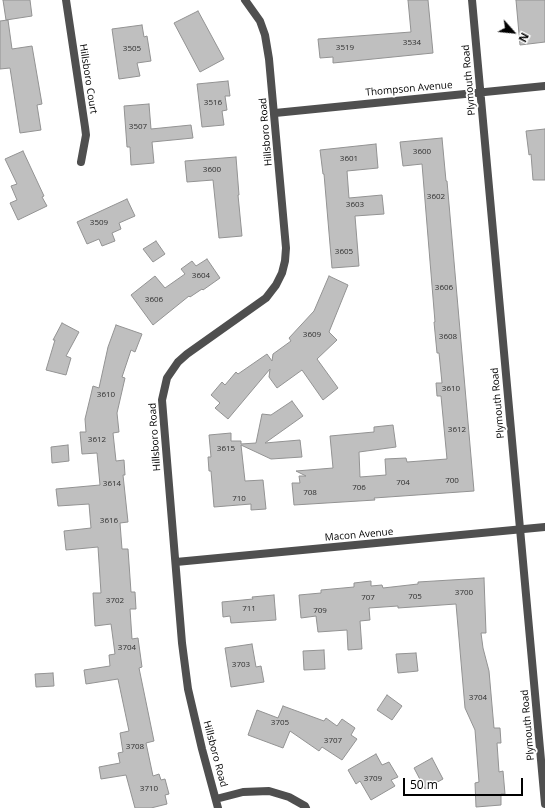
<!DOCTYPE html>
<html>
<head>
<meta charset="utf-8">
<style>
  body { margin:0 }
  #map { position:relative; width:545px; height:808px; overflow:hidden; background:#fff; font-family:"Open Sans",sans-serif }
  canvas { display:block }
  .north { position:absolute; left:493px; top:12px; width:40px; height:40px; -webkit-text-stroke:3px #fff; paint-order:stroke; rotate:117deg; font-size:11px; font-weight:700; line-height:16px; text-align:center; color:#000 }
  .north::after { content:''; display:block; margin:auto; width:14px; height:18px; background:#000; clip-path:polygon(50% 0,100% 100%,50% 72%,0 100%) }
  .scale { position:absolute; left:403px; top:778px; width:120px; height:18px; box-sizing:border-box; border:2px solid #000; border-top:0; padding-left:5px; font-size:12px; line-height:14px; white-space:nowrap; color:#000; -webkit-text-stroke:3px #fff; paint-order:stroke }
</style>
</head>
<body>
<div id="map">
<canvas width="545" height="808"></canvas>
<div class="north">N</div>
<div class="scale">50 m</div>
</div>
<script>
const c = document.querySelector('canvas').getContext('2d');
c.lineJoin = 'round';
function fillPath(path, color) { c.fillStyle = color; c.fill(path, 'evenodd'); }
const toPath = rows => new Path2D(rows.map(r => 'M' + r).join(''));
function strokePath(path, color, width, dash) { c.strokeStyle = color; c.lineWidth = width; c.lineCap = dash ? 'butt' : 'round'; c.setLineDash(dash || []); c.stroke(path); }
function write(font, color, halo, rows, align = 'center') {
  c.font = font + ' "Open Sans",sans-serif'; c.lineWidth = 4; c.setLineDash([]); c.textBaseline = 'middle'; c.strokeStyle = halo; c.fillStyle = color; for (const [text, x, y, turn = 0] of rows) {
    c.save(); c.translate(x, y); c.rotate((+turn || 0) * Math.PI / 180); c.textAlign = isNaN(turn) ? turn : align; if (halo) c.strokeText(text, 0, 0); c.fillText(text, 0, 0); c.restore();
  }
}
const building = toPath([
  [3,0,30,0,32,16,6,20,3,0],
  [408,0,428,0,433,53,333,63,333,57,320,58,318,39,411,32,408,0],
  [516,0,545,0,545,42,520,45,516,0],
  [198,11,224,59,200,72,174,23,198,11],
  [8,20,12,49,32,46,42,104,37,105,41,130,20,133,10,68,0,69,0,21,8,20],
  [142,25,144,37,147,36,151,61,137,63,140,76,119,79,112,29,142,25],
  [228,81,230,96,225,96,227,110,222,111,224,125,202,127,197,84,228,81],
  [149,104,151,129,191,125,193,138,152,142,154,163,131,165,130,147,127,147,124,106,149,104],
  [545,129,545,180,533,180,531,154,529,155,526,131,545,129],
  [442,138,446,181,447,181,474,491,374,498,375,500,294,505,292,483,300,483,299,476,306,476,296,471,333,468,330,436,374,432,374,427,393,425,396,447,359,452,360,477,386,475,385,459,406,458,407,462,447,459,441,396,437,396,436,383,442,383,439,353,437,353,434,322,435,322,422,164,403,166,400,142,442,138],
  [376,144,378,168,347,171,349,198,382,195,384,214,355,216,359,266,332,268,324,174,323,174,320,150,376,144],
  [23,151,44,196,42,197,47,206,18,220,10,203,17,200,11,186,17,184,5,159,23,151],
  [236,157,239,195,238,195,242,236,219,238,213,180,187,182,185,161,236,157],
  [127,199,135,216,119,223,121,229,112,233,115,241,102,246,99,239,87,244,77,222,127,199],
  [156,241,165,254,153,262,143,249,156,241],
  [207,259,220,278,203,290,202,289,190,297,189,296,153,325,131,295,155,276,165,288,185,274,181,269,192,261,196,266,207,259],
  [329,276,348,285,329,332,337,340,317,359,338,388,323,400,302,370,277,388,269,377,270,369,228,419,215,408,220,403,211,395,222,382,225,385,236,372,238,374,267,354,272,361,273,354,291,341,289,338,314,311,329,276],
  [62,323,79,332,66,356,71,358,66,375,46,370,55,340,53,340,62,323],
  [116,325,142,334,135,352,131,350,122,377,125,378,117,413,119,432,113,433,116,461,124,460,125,475,123,475,128,522,120,523,122,549,128,549,131,592,135,592,136,609,130,609,132,639,138,638,142,667,139,668,154,741,146,743,153,776,159,774,161,780,165,779,169,794,165,795,167,804,151,808,135,808,126,775,101,779,99,767,120,763,118,753,123,752,120,733,129,731,118,679,86,684,84,670,110,666,109,655,115,654,111,624,95,626,93,593,101,593,98,547,66,550,64,531,91,528,89,504,58,506,56,489,100,485,97,453,82,454,80,432,86,432,85,419,93,386,99,388,108,347,116,325],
  [292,401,303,416,265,443,300,440,302,457,271,459,241,445,245,481,263,480,266,509,251,510,251,504,214,507,211,471,209,471,208,457,211,457,209,435,231,433,231,441,241,441,241,444,256,443,262,414,271,415,292,401],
  [68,445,69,461,52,463,51,447,68,445],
  [484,578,486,633,481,633,483,648,489,671,494,728,500,728,501,743,497,743,499,772,503,771,505,794,501,794,501,805,476,807,475,783,479,782,475,730,465,708,456,604,398,608,398,606,369,608,370,620,360,621,362,649,348,650,347,630,318,632,316,616,301,618,299,595,321,593,321,590,354,587,354,583,371,581,371,586,382,585,383,588,418,584,418,582,484,578],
  [274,595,276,620,231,623,230,616,223,617,222,602,253,599,252,597,274,595],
  [252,644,256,667,261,666,264,682,231,687,225,648,252,644],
  [324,650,325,669,304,670,303,651,324,650],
  [416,653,418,671,398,673,396,654,416,653],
  [53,673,54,686,36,687,35,674,53,673],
  [387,695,402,706,392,720,377,710,387,695],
  [283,706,324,721,326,718,337,726,342,719,355,728,351,735,357,739,342,760,322,747,319,751,290,731,283,748,248,735,257,710,278,718,283,706],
  [376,754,382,765,389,762,398,777,391,780,395,786,371,800,360,781,356,784,348,770,376,754],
  [432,758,443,779,425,789,414,768,432,758]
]);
const minor = toPath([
  [66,0,85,127,86,135,81,162],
  [472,0,545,804],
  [275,113,545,86],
  [176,562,545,527],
  [216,799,243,792,269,791,289,797,305,806,306,808],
  [218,808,202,749,188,689,182,643,162,400,167,378,178,362,187,354,266,298,276,285,282,273,285,261,286,248,269,59,265,35,260,21,245,0]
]);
const numberNames = [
  ["3534",412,43],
  ["3519",345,48],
  ["3505",132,49],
  ["3516",213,103],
  ["3507",138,127],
  ["3600",422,152],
  ["3601",349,159],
  ["3600",212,170],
  ["3602",436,197],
  ["3603",355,205],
  ["3509",99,223],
  ["3605",344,252],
  ["3604",201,276],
  ["3606",444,288],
  ["3606",154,300],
  ["3609",312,335],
  ["3608",448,337],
  ["3610",451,389],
  ["3610",106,395],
  ["3612",457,430],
  ["3612",97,440],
  ["3615",226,449],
  ["700",452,481],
  ["704",403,483],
  ["3614",112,484],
  ["706",359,488],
  ["708",310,493],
  ["710",239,499],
  ["3616",109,521],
  ["3700",464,593],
  ["705",415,597],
  ["707",368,598],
  ["3702",115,601],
  ["711",249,609],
  ["709",320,611],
  ["3704",127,648],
  ["3703",241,665],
  ["3704",478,698],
  ["3705",280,723],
  ["3707",333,741],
  ["3708",135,747],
  ["3709",373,779],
  ["3710",149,789]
];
const streetNames = [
  ["Hillsboro Court",88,79,81],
  ["Plymouth Road",469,80,-95],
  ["Thompson Avenue",409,89,-5],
  ["Hillsboro Road",266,132,-95],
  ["Plymouth Road",498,403,-95],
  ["Hillsboro Road",155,437,-94],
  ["Macon Avenue",359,535,-5],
  ["Plymouth Road",528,725,-95],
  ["Hillsboro Road",215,754,75]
];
fillPath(building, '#bfbfbf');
strokePath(building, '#939393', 1);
strokePath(minor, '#4f4f4f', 8);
write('8px', '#303030', null, numberNames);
write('10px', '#000', '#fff', streetNames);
</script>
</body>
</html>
